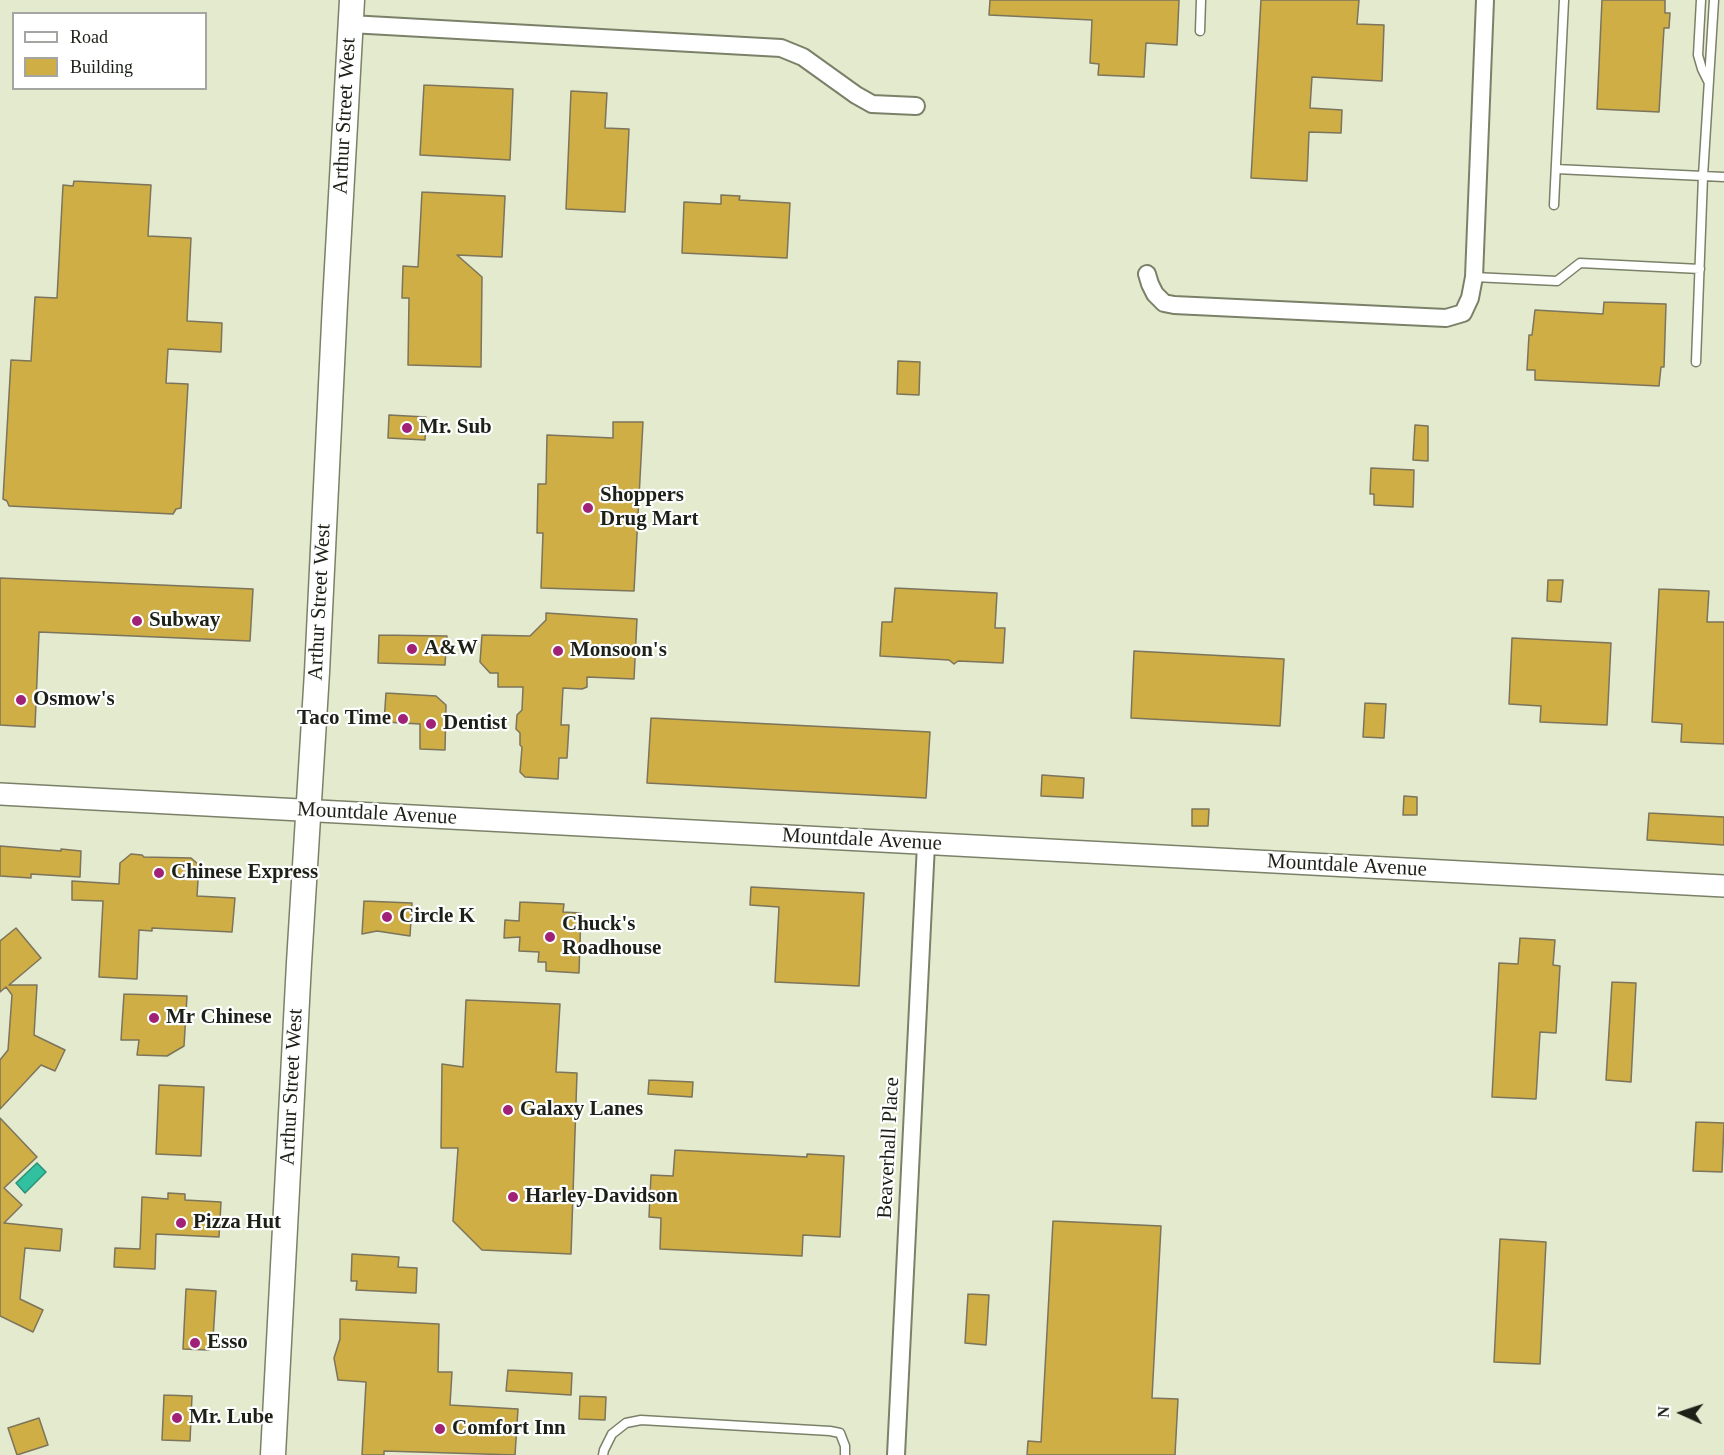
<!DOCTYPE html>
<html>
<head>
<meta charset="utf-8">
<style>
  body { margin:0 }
  #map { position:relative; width:1724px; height:1455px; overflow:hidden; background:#e3eace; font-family:"Times New Roman",serif }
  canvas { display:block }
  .legend { position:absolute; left:12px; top:12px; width:195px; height:78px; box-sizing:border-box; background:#fff; border:2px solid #a5a6a2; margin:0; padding:8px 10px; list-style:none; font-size:18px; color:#1d2016 }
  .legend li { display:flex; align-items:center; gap:12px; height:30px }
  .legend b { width:30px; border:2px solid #a5a6a2 }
  .north { position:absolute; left:1652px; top:1383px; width:60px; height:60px; -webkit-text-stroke:4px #fff; paint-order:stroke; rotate:273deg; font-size:16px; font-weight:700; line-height:24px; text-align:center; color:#1d2016 }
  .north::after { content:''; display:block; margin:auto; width:21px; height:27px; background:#1d2016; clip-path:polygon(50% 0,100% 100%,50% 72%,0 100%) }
</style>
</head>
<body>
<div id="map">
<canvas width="1724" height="1455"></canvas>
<ul class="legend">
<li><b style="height:8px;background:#fff"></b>Road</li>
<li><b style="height:16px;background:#ceae45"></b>Building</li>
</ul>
<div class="north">N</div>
</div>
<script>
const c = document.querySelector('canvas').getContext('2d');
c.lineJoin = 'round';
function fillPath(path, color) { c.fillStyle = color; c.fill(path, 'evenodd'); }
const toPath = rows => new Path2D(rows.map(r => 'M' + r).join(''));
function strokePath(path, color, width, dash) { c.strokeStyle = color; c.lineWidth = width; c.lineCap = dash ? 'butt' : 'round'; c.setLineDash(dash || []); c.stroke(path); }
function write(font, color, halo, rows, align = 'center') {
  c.font = font + ' "Times New Roman",serif'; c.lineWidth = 4.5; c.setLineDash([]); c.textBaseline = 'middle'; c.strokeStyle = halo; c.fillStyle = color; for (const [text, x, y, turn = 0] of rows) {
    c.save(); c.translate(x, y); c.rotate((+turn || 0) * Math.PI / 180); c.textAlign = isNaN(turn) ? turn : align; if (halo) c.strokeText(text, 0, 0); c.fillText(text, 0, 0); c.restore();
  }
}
const water = toPath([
  [37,1163,46,1172,25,1193,16,1183,37,1163]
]);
const building = toPath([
  [990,0,1179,0,1177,45,1146,43,1144,77,1098,75,1099,64,1090,63,1092,20,989,15,990,0],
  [1261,0,1359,0,1357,24,1384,25,1382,81,1312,77,1310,108,1342,110,1341,133,1309,132,1307,181,1251,178,1261,0],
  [1602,0,1665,0,1665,13,1670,13,1669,28,1664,28,1659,112,1597,109,1602,0],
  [424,85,513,89,510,160,420,155,424,85],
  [571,91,607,93,605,128,629,129,625,212,566,209,571,91],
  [74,181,151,185,148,236,191,238,187,321,222,323,221,352,168,349,166,383,188,384,181,508,176,509,173,514,9,506,7,501,3,499,11,360,31,361,35,297,57,298,63,185,73,186,74,181],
  [422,192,505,196,502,257,457,255,482,277,481,367,408,365,409,298,402,298,403,266,418,267,422,192],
  [721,195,740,196,739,200,790,203,787,258,682,253,684,202,721,204,721,195],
  [1604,302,1666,304,1664,367,1661,367,1659,386,1535,380,1535,370,1527,370,1529,335,1532,335,1535,310,1603,314,1604,302],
  [898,361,920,362,919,395,897,394,898,361],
  [389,415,426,417,425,440,388,438,389,415],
  [613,422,643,422,634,591,541,588,543,533,537,533,538,484,546,484,547,435,613,438,613,422],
  [1415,425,1428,426,1428,461,1413,460,1415,425],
  [1371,468,1414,470,1413,507,1374,505,1374,494,1370,494,1371,468],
  [0,578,253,589,250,641,39,632,35,727,0,725,0,578],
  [1548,580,1563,580,1561,602,1547,601,1548,580],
  [895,588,997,593,995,628,1005,628,1003,663,958,661,954,664,949,660,880,656,882,622,892,622,895,588],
  [1659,589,1709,591,1707,622,1724,622,1724,744,1681,742,1682,724,1652,722,1659,589],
  [546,613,637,619,634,679,587,677,587,687,582,689,563,688,561,725,569,725,567,758,559,758,558,779,525,777,520,772,522,747,520,745,520,733,516,729,517,715,522,710,523,687,498,687,498,673,490,673,480,662,482,635,530,636,546,620,546,613],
  [379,635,447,636,445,665,378,663,379,635],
  [1512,638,1611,643,1607,725,1540,722,1541,706,1509,704,1512,638],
  [1134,651,1284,659,1280,726,1131,718,1134,651],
  [386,693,436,696,446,705,445,750,420,749,420,724,384,722,386,693],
  [1365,703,1386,704,1384,738,1363,737,1365,703],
  [651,718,930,732,926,798,647,783,651,718],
  [1042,775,1084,778,1083,798,1041,796,1042,775],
  [1404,796,1417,797,1417,815,1403,815,1404,796],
  [1192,809,1209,809,1208,826,1192,826,1192,809],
  [1649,813,1724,817,1724,845,1647,840,1649,813],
  [0,846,61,851,61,849,81,851,80,877,31,874,31,878,0,876,0,846],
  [131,854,142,855,144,857,191,858,199,865,197,896,235,898,232,932,152,928,152,931,139,930,137,979,99,977,103,901,72,900,72,881,119,884,120,863,131,854],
  [751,887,864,893,859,986,775,982,779,907,750,905,751,887],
  [364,901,412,903,410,936,377,931,362,934,364,901],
  [520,902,564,904,563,912,581,913,579,973,546,971,546,962,538,962,539,952,519,951,520,937,504,938,505,920,519,921,520,902],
  [16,928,41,958,9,985,37,985,34,1035,65,1050,55,1071,41,1065,0,1109,0,1060,8,1050,12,995,6,987,0,992,0,941,16,928],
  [1520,938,1555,940,1553,965,1560,966,1556,1033,1540,1032,1536,1099,1492,1097,1499,963,1518,964,1520,938],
  [1612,982,1636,983,1631,1082,1606,1080,1612,982],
  [124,994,187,996,184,1046,167,1056,137,1055,139,1040,121,1040,124,994],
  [466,1000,560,1004,556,1072,577,1073,571,1254,482,1250,453,1221,458,1148,441,1148,442,1064,463,1067,466,1000],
  [649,1080,693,1082,692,1097,648,1094,649,1080],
  [159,1085,204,1087,201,1156,156,1154,159,1085],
  [0,1118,37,1157,4,1188,22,1205,4,1223,62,1229,60,1251,25,1248,20,1299,43,1310,33,1332,0,1316,0,1118],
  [1696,1122,1724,1123,1722,1172,1693,1171,1696,1122],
  [675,1150,807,1157,807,1154,844,1156,840,1237,803,1235,802,1256,660,1249,661,1218,649,1217,651,1175,673,1176,675,1150],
  [168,1193,185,1194,185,1200,221,1202,219,1237,156,1234,155,1269,114,1267,115,1248,140,1249,142,1197,168,1199,168,1193],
  [1053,1221,1161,1226,1152,1398,1178,1399,1175,1455,1027,1455,1028,1441,1041,1442,1053,1221],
  [1500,1239,1546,1242,1540,1364,1494,1362,1500,1239],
  [352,1254,399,1257,398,1267,417,1268,416,1293,356,1290,357,1281,351,1281,352,1254],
  [186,1289,216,1291,213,1339,210,1339,209,1350,183,1349,186,1289],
  [968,1294,989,1295,986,1345,965,1343,968,1294],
  [340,1319,439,1324,438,1372,452,1372,450,1405,518,1409,515,1455,384,1451,384,1455,362,1455,366,1382,338,1380,334,1358,340,1339,340,1319],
  [508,1370,572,1373,571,1395,506,1391,508,1370],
  [164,1395,192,1396,190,1441,162,1440,164,1395],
  [580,1396,606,1397,605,1420,579,1419,580,1396],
  [39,1418,48,1445,17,1455,8,1428,39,1418]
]);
const service = toPath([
  [1701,0,1698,55,1702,69,1708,81],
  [1200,31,1201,0],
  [1556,169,1724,177],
  [1554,205,1564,0],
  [1474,277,1557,281,1580,263,1700,269],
  [1696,362,1703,176,1714,0],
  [603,1455,604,1450,612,1434,626,1423,641,1420,830,1431,840,1433,845,1446,845,1455]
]);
const minor = toPath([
  [350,24,781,48,803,57,856,95,872,104,916,106],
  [1147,274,1150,284,1155,294,1164,303,1174,305,1446,318,1463,313,1470,298,1474,277,1485,0],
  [896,1455,926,844]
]);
const tertiary = toPath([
  [0,794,1724,886]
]);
const secondary = toPath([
  [273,1455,299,963,317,672,335,303,352,0]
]);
const markers = [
  [407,428,6,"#9f2277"],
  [588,508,6,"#9f2277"],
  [137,621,6,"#9f2277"],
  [412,649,6,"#9f2277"],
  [558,651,6,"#9f2277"],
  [21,700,6,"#9f2277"],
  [403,719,6,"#9f2277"],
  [431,724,6,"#9f2277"],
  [159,873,6,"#9f2277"],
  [387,917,6,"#9f2277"],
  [550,937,6,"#9f2277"],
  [154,1018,6,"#9f2277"],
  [508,1110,6,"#9f2277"],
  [513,1197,6,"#9f2277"],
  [181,1223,6,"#9f2277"],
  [195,1343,6,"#9f2277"],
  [177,1418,6,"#9f2277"],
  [440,1429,6,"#9f2277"]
];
const streetNames = [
  ["Arthur Street West",345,116,-87],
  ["Arthur Street West",320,602,-87],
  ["Mountdale Avenue",377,814,3],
  ["Mountdale Avenue",862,840,3],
  ["Mountdale Avenue",1347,866,3],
  ["Arthur Street West",292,1087,-87],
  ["Beaverhall Place",889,1148,-87]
];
const poiNames = [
  ["Mr. Sub",419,428],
  ["Shoppers",600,496],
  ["Drug Mart",600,520],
  ["Subway",149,621],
  ["A&W",424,649],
  ["Monsoon's",570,651],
  ["Osmow's",33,700],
  ["Taco Time",391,719,"right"],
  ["Dentist",443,724],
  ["Chinese Express",171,873],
  ["Circle K",399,917],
  ["Chuck's",562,925],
  ["Roadhouse",562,949],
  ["Mr Chinese",166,1018],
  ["Galaxy Lanes",520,1110],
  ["Harley-Davidson",525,1197],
  ["Pizza Hut",193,1223],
  ["Esso",207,1343],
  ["Mr. Lube",189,1418],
  ["Comfort Inn",452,1429]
];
fillPath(water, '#31c1a0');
strokePath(water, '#2b9177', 1.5);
fillPath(building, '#ceae45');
strokePath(building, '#7c745b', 1.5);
strokePath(service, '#7a8168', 11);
strokePath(minor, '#7a8168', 20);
strokePath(tertiary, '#7a8168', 24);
strokePath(secondary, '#7a8168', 27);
strokePath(service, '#fff', 8);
strokePath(minor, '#fff', 16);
strokePath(tertiary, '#fff', 21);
strokePath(secondary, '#fff', 24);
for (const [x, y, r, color] of markers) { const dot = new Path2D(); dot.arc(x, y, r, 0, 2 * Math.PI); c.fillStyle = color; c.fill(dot); strokePath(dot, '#fff', 2); }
write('21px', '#1d2016', '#fff', streetNames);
write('bold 21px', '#1d2016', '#fff', poiNames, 'left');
</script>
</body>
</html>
